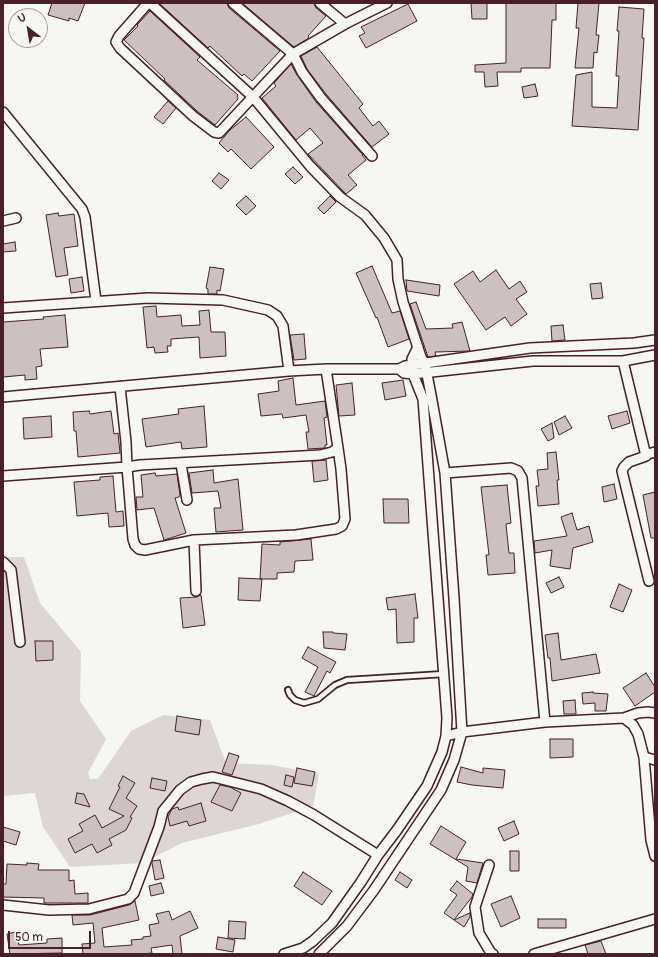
<!DOCTYPE html>
<html>
<head>
<meta charset="utf-8">
<style>
  body { margin:0 }
  #map { position:relative; width:658px; height:957px; overflow:hidden; background:#f6f6f2; font-family:Pangolin,sans-serif }
  canvas { display:block }
  .frame { position:absolute; inset:0; border:4px solid #4a1f2b; pointer-events:none }
  .north { position:absolute; left:8px; top:8px; width:40px; height:40px; box-sizing:border-box; background:#f6f6f2; border:1px solid #b1a0a2; border-radius:50%; rotate:329deg; font-size:11px; font-weight:700; line-height:16px; text-align:center; color:#4a1f2b }
  .north::after { content:''; display:block; margin:auto; width:14px; height:18px; background:#4a1f2b; clip-path:polygon(50% 0,100% 100%,50% 72%,0 100%) }
  .scale { position:absolute; left:8px; top:931px; width:83px; height:18px; box-sizing:border-box; border:2px solid #4a1f2b; border-top:0; padding-left:5px; font-size:12px; line-height:14px; white-space:nowrap; color:#4a1f2b; -webkit-text-stroke:3px #f6f6f2; paint-order:stroke }
</style>
</head>
<body>
<div id="map">
<canvas width="658" height="957"></canvas>
<div class="frame"></div>
<div class="north">U</div>
<div class="scale">50 m</div>
</div>
<script>
const c = document.querySelector('canvas').getContext('2d');
c.lineJoin = 'round';
function fillPath(path, color) { c.fillStyle = color; c.fill(path, 'evenodd'); }
const toPath = rows => new Path2D(rows.map(r => 'M' + r).join(''));
function strokePath(path, color, width, dash) { c.strokeStyle = color; c.lineWidth = width; c.lineCap = dash ? 'butt' : 'round'; c.setLineDash(dash || []); c.stroke(path); }
const green = toPath([
  [3,557,24,557,40,603,81,652,80,701,106,739,88,773,90,779,98,779,131,731,163,715,210,720,226,763,272,765,319,774,313,806,259,824,182,843,143,863,70,867,43,827,35,793,3,796]
]);
const building = toPath([
  [52,3,85,3,78,21,69,18,69,21,48,15,52,3],
  [159,3,227,3,229,8,280,51,252,81,244,74,242,76,210,46,208,48,159,3],
  [242,3,314,3,316,8,326,16,308,36,309,38,294,47,242,3],
  [471,3,487,3,487,19,472,19,471,3],
  [506,3,556,3,556,20,552,20,550,68,521,68,521,72,497,72,498,86,485,87,484,72,475,72,475,65,506,63,506,3],
  [578,3,599,3,596,35,599,35,597,53,594,52,593,68,575,68,579,28,576,28,578,3],
  [408,4,417,21,366,48,359,36,365,33,361,27,408,4],
  [619,7,644,9,642,38,644,38,638,130,572,126,576,75,592,72,592,107,617,108,619,76,616,76,619,31,617,31,619,7],
  [150,11,200,57,197,60,238,95,237,97,238,99,215,125,197,111,164,80,165,79,124,40,138,26,137,25,150,11],
  [317,47,363,104,359,108,373,126,379,121,389,134,372,147,326,94,307,69,301,56,317,47],
  [291,64,297,75,316,102,363,155,362,155,366,160,348,175,357,185,346,194,308,154,323,143,310,128,296,140,262,98,276,86,274,83,291,64],
  [535,84,538,96,524,98,522,87,535,84],
  [168,101,176,108,163,124,154,117,168,101],
  [246,117,274,147,251,169,231,149,228,152,219,143,230,130,246,117],
  [293,167,303,177,295,184,285,174,293,167],
  [219,173,229,180,221,189,212,181,219,173],
  [246,196,256,206,246,215,236,205,246,196],
  [330,196,336,202,324,214,318,208,330,196],
  [58,213,59,216,74,214,78,246,64,248,68,275,56,277,46,215,58,213],
  [15,242,16,251,3,252,3,244,15,242],
  [372,266,392,313,400,311,409,339,388,347,377,317,376,318,356,273,372,266],
  [210,267,224,269,220,291,217,290,217,294,208,294,208,289,206,288,210,267],
  [496,270,509,289,520,281,527,292,516,299,527,314,511,326,505,317,486,330,454,284,473,271,480,282,496,270],
  [82,277,84,291,71,293,69,279,82,277],
  [406,280,440,285,439,296,407,291,406,280],
  [601,283,603,298,592,299,590,284,601,283],
  [416,302,426,329,453,328,452,324,462,322,470,351,435,352,436,356,428,357,410,304,416,302],
  [156,306,157,317,181,315,182,326,200,325,199,311,209,310,211,332,225,332,226,356,200,358,199,337,171,339,171,346,167,346,168,352,155,353,154,347,147,348,143,307,156,306],
  [65,315,68,347,40,349,42,366,36,367,37,379,25,380,25,375,3,377,3,322,44,319,43,317,65,315],
  [563,325,565,340,552,341,551,326,563,325],
  [304,334,306,359,294,360,290,335,304,334],
  [293,378,296,405,325,401,327,417,324,418,327,445,325,445,325,448,308,449,306,432,309,432,306,415,283,418,282,414,261,416,258,394,279,391,278,381,293,378],
  [403,380,406,396,385,400,382,383,403,380],
  [352,383,355,415,339,416,336,385,352,383],
  [204,406,207,447,182,449,181,442,146,447,142,419,179,414,178,409,204,406],
  [89,411,90,414,111,411,114,434,118,433,120,453,78,457,76,431,74,431,73,412,89,411],
  [627,411,630,423,612,429,608,416,627,411],
  [51,416,52,437,24,439,23,418,51,416],
  [565,416,572,428,559,435,554,422,565,416],
  [552,423,554,438,548,441,541,429,552,423],
  [556,452,559,480,557,480,559,504,538,506,536,486,539,486,537,470,548,469,547,453,556,452],
  [326,460,328,480,314,482,312,461,326,460],
  [213,470,214,483,238,479,243,530,216,532,214,508,221,508,218,491,192,493,189,473,213,470],
  [155,473,156,476,177,474,180,495,179,497,175,498,186,533,164,540,154,508,137,510,136,497,143,497,141,475,155,473],
  [113,476,116,512,123,511,124,526,109,527,108,513,77,516,74,482,100,480,100,477,113,476],
  [614,484,617,499,604,502,602,487,614,484],
  [507,485,511,523,506,524,509,553,514,553,515,573,488,575,486,555,489,555,481,487,507,485],
  [655,492,655,538,651,538,643,495,655,492],
  [383,499,408,499,409,523,384,523,383,499],
  [572,513,577,530,589,526,593,542,573,548,570,569,550,566,552,550,535,553,534,541,567,536,561,517,572,513],
  [311,539,313,560,295,561,294,572,277,573,277,579,260,579,262,544,280,545,280,542,311,539],
  [559,577,564,587,551,593,546,583,559,577],
  [239,578,262,579,260,601,238,600,239,578],
  [619,584,632,590,623,612,610,607,619,584],
  [415,594,418,618,414,618,414,642,397,643,396,609,388,610,386,598,415,594],
  [200,595,201,595,205,625,183,628,180,598,197,597,200,595],
  [323,632,333,632,333,633,347,634,345,650,324,648,323,632],
  [558,633,561,660,596,654,600,673,552,681,550,658,548,658,545,635,558,633],
  [35,641,53,641,53,660,36,661,35,641],
  [308,647,336,662,330,673,327,671,314,696,305,692,318,667,302,658,308,647],
  [646,673,655,687,655,692,635,706,623,688,646,673],
  [593,692,593,693,608,694,606,711,595,711,595,703,583,704,582,693,593,692],
  [575,700,576,714,564,714,563,701,575,700],
  [177,716,201,720,199,735,175,731,177,716],
  [550,739,573,739,573,757,550,758,550,739],
  [229,753,239,756,232,775,222,772,229,753],
  [461,767,483,773,483,768,505,770,503,788,472,785,457,782,461,767],
  [297,768,315,772,312,786,294,783,297,768],
  [286,775,294,777,292,787,284,785,286,775],
  [123,776,135,783,126,798,137,806,130,817,132,818,126,830,109,839,112,845,97,853,92,844,75,853,68,839,83,831,79,824,95,815,102,828,124,816,109,809,120,787,118,786,123,776],
  [152,778,167,781,165,791,150,788,152,778],
  [220,785,230,787,241,793,232,811,211,802,220,785],
  [77,793,84,794,90,807,75,803,77,793],
  [201,803,206,821,189,826,187,821,170,826,168,817,172,809,178,807,179,810,201,803],
  [514,821,519,834,504,841,498,828,514,821],
  [441,826,466,842,456,859,483,863,477,883,466,881,468,867,430,844,441,826],
  [3,827,20,832,16,845,3,841,3,827],
  [510,851,519,851,519,871,510,871,510,851],
  [160,860,164,878,155,880,152,863,152,861,160,860],
  [27,863,39,864,38,870,69,870,69,881,74,880,75,894,88,893,88,903,44,903,44,898,3,897,3,884,6,884,7,864,27,865,27,863],
  [303,872,332,891,322,905,294,886,303,872],
  [400,872,412,880,407,888,395,880,400,872],
  [457,881,473,894,472,897,454,920,444,913,457,895,450,890,457,881],
  [161,883,164,893,151,896,149,886,161,883],
  [511,896,520,918,501,927,491,904,511,896],
  [135,901,139,920,102,928,104,947,132,945,131,940,143,939,143,937,151,936,149,925,159,923,156,914,169,911,172,920,190,911,198,928,180,936,182,954,173,954,172,945,151,948,152,953,142,954,83,954,82,944,95,943,93,923,73,925,72,915,90,915,129,905,135,901],
  [470,913,470,917,464,927,454,920,470,913],
  [538,919,566,919,566,928,538,928,538,919],
  [229,921,246,922,245,939,228,938,229,921],
  [16,932,19,945,47,943,47,939,62,938,62,953,10,954,7,934,16,932],
  [218,937,235,940,233,952,216,949,218,937],
  [601,941,606,954,588,954,585,945,601,941]
]);
const lane = toPath([
  [288,690,290,695,295,700,304,703,318,699,335,685,347,680,444,674]
]);
const street = toPath([
  [148,3,119,36,116,42,120,48,193,116,214,132,219,133,293,54,345,24,387,3],
  [150,3,253,97,310,166,340,197,365,215,384,238,397,260,398,279,403,302,421,357,425,364,431,395,445,473,454,598,462,732,454,760,441,790,374,890,347,926,319,954],
  [233,3,293,54,302,72,321,98,372,156],
  [320,3,345,24],
  [3,112,82,209,85,217,96,301],
  [3,221,16,218],
  [3,308,148,298,223,300,268,310,277,316,283,326,289,371],
  [623,361,646,456,648,454,655,452],
  [399,369,404,373,413,374,533,361,623,361,655,355],
  [120,387,126,442,127,467,140,465,320,455,332,452,338,448,326,369],
  [3,397,289,371,326,369,399,369,405,366,530,348,634,343,655,340],
  [646,456,629,462,624,467,622,471,649,581],
  [181,464,187,500],
  [445,473,511,468,518,471,522,478,545,722],
  [3,476,127,467,133,539,135,545,139,549,145,550,194,540,296,535,336,529,342,526,345,519,341,469,338,448],
  [194,540,196,591],
  [3,562,11,570,20,642],
  [624,718,638,713,648,712,655,713],
  [446,736,462,732,545,722,624,718,633,725,638,734,644,757,651,840,655,856],
  [644,757,655,760],
  [489,865,475,907,479,933,491,953,493,954],
  [3,905,49,910,89,909,128,899,134,893,137,885,159,827,163,811,180,790,191,782,202,779,213,777,261,789,288,801,314,815,378,855],
  [284,954,303,948,313,941,332,923,361,882,378,855,397,830,427,786,442,752,446,736,447,718,423,399,413,374,412,359,418,347],
  [534,954,655,919]
]);
fillPath(green, '#ddd6d5');
fillPath(building, '#ccc1c0');
strokePath(building, '#4a1f2b', 1);
strokePath(lane, '#4a1f2b', 8);
strokePath(street, '#4a1f2b', 12);
strokePath(lane, '#f6f6f2', 4.5);
strokePath(street, '#f6f6f2', 9);
</script>
</body>
</html>
